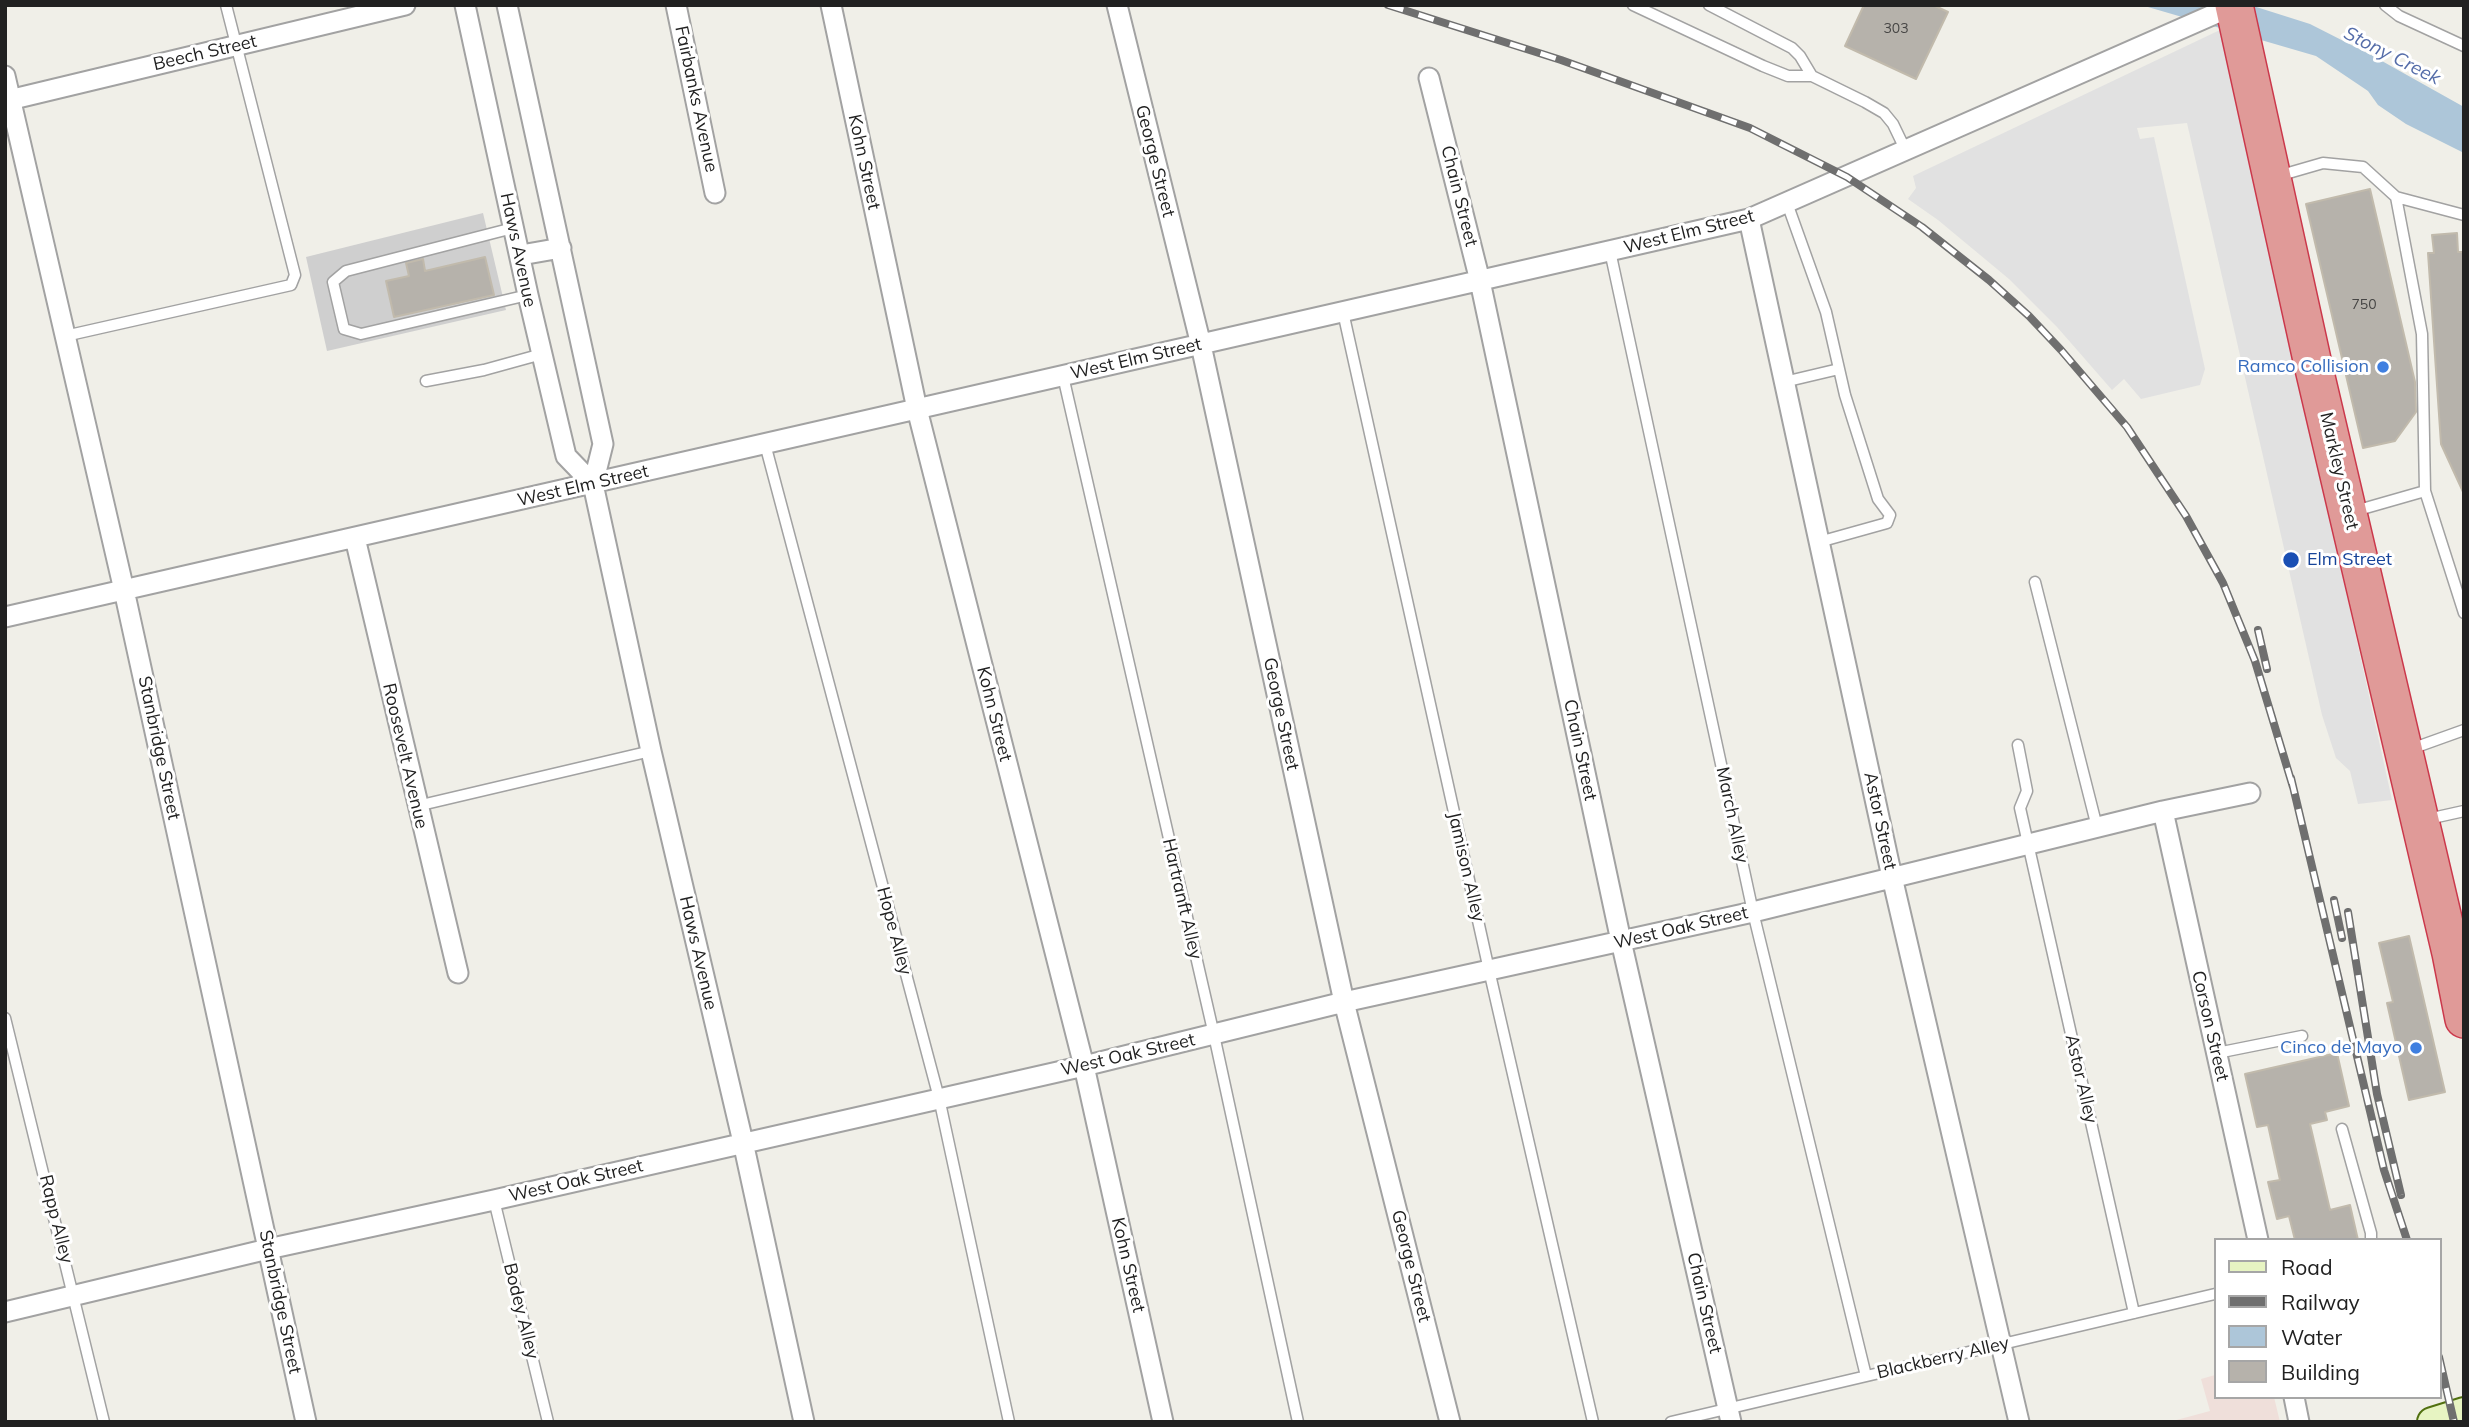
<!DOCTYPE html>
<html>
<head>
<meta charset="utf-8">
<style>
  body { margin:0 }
  #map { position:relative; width:2469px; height:1427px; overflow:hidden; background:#f0efe8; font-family:Mulish,sans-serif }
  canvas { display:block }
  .frame { position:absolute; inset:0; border:7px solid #212121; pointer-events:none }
  .legend { position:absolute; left:2214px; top:1238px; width:228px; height:161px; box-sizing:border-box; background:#fff; border:2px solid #a6a6a6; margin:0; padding:9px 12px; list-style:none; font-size:21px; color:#212121 }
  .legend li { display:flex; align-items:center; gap:14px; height:35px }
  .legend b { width:35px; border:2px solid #a6a6a6 }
</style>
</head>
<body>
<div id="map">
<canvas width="2469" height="1427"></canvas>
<div class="frame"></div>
<ul class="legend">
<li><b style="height:9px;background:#e7f4c2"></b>Road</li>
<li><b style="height:9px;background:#6f6f6f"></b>Railway</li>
<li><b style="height:19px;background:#adc6d9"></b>Water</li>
<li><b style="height:19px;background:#b6b2ab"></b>Building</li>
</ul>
</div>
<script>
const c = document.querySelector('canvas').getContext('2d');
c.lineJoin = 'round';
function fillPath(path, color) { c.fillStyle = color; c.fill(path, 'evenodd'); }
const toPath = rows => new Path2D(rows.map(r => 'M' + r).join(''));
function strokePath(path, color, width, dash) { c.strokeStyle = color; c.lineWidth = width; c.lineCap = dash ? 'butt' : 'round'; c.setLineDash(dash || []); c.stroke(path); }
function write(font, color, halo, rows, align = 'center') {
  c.font = font + ' Mulish,sans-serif'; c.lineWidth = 6; c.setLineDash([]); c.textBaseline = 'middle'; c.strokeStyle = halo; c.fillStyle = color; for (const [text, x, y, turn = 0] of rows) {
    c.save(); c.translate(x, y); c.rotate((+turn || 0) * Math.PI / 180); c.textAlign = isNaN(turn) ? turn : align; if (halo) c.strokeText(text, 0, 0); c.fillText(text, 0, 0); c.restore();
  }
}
const commercial = toPath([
  [2215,1375,2215,1397,2274,1397,2280,1422,2169,1422,2210,1411,2201,1379]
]);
const religious = toPath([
  [483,213,506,310,327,351,306,257]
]);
const parking = toPath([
  [2222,29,2392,800,2358,804,2350,771,2336,758,2322,715,2187,123,2137,128,2140,139,2154,137,2205,369,2200,385,2141,399,2124,379,2112,390,2057,327,2009,279,1938,220,1908,199,1916,188,1913,176]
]);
const water = toPath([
  [2141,5,2250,5,2310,24,2373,56,2464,107,2464,153,2406,124,2378,105,2368,91,2316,56]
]);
const building = toPath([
  [1864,5,1933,5,1948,12,1916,79,1845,46,1864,5],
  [2370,189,2415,382,2416,412,2395,441,2363,448,2306,204,2370,189],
  [2457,233,2458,252,2464,252,2464,494,2441,444,2428,253,2434,253,2432,235,2457,233],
  [485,257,494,295,394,317,386,281,409,276,406,263,423,259,425,271,485,257],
  [2409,936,2445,1092,2409,1100,2387,1003,2393,1002,2379,943,2409,936],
  [2337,1053,2349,1106,2325,1112,2327,1120,2310,1124,2330,1210,2350,1205,2358,1240,2295,1240,2289,1216,2277,1219,2268,1182,2280,1180,2268,1125,2257,1127,2245,1074,2337,1053]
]);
const lane = toPath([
  [1633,5,1763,66,1788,76,1812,76,1865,102,1884,113,1893,124,1906,151],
  [1709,5,1792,48,1800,56,1812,76],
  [2385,5,2399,16,2464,46],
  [2278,176,2323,163,2363,167,2396,197,2422,334,2425,491,2464,613],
  [2396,197,2464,215],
  [1787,203,1826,312,1845,395,1878,499,1890,515,1887,523,1819,542],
  [513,228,346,271,333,282,344,329,361,334,528,295],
  [1610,251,1753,912,1866,1376],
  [1343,312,1489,970,1593,1422],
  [65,336,291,285,295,275,226,5],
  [1063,376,1214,1035,1298,1422],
  [426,381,484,370,542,354],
  [1784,382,1839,369],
  [765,444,939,1098,1009,1422],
  [2355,511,2425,491],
  [2035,582,2097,827],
  [2018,745,2027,791,2020,808,2134,1313],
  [2411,749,2464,730],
  [417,806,651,751],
  [2428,819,2464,811],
  [5,1018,104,1422],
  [2217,1053,2302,1036],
  [2342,1129,2371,1233,2371,1240],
  [494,1200,548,1422],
  [1671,1422,2215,1294]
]);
const street = toPath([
  [465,5,528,295,566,456,593,484],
  [507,5,603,444,593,484,651,751,743,1142,804,1422],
  [676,5,715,193],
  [831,5,917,409,1084,1066,1163,1422],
  [1117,5,1201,345,1344,1002,1450,1422],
  [5,76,124,590,306,1422],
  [1429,78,1480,281,1621,941,1731,1422],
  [5,101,405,5],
  [1749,219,1892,877,2019,1422],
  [521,255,561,248],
  [355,538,458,973],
  [5,617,1749,219,2235,5],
  [2163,811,2258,1240],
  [5,1312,268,1249,494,1200,1084,1066,1344,1002,1753,912,2163,811,2250,793],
  [2294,1397,2299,1422]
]);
const secondary = toPath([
  [2432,1422,2464,1412]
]);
const highway = toPath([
  [2234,5,2312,360,2451,953,2464,1019]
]);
const rail = toPath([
  [1388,5,1561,60,1750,128,1847,177,1922,227,1989,280,2029,316,2061,350,2127,427,2186,516,2223,583,2255,661,2293,787],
  [2258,630,2267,669],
  [2291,778,2384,1170,2407,1240],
  [2334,900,2342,938],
  [2348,912,2377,1094,2401,1195],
  [2439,1357,2454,1422]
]);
const markers = [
  [2383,367,7,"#3f7fe0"],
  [2291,560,9,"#1a4fb4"],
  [2416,1048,7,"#3f7fe0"]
];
const numberNames = [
  ["303",1896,29],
  ["750",2364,305]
];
const streetNames = [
  ["Beech Street",205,53,-13],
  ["Fairbanks Avenue",696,99,78],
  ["George Street",1155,161,76],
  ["Kohn Street",864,162,78],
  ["Chain Street",1459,196,76],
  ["West Elm Street",1689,232,-14],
  ["Haws Avenue",518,250,78],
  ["West Elm Street",1136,359,-13],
  ["Markley Street",2339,471,77],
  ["West Elm Street",583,486,-13],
  ["Kohn Street",994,714,76],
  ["George Street",1281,714,78],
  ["Stanbridge Street",159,748,78],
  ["Chain Street",1580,750,78],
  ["Roosevelt Avenue",405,756,77],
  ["March Alley",1732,815,78],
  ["Astor Street",1880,821,78],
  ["Jamison Alley",1466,867,77],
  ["Hartranft Alley",1182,899,77],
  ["West Oak Street",1681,928,-13],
  ["Hope Alley",894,931,75],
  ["Haws Avenue",698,953,77],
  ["Corson Street",2210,1026,77],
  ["West Oak Street",1128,1055,-13],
  ["Astor Alley",2081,1079,77],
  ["West Oak Street",576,1181,-13],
  ["Rapp Alley",56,1219,76],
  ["Kohn Street",1128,1265,77],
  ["George Street",1411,1266,76],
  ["Stanbridge Street",280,1302,78],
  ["Chain Street",1704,1303,77],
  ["Bodey Alley",521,1311,76],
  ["Blackberry Alley",1943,1358,-13]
];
const shopNames = [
  ["Ramco Collision",2369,367],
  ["Cinco de Mayo",2402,1048]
];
const transitNames = [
  ["Elm Street",2307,560]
];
const waterNames = [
  ["Stony Creek",2392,56,27]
];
fillPath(commercial, '#efdfda');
fillPath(religious, '#cfcfcf');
fillPath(parking, '#e1e1e1');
fillPath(water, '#adc6d9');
fillPath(building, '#b6b2ab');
strokePath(building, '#c1baac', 2);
strokePath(lane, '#a2a2a2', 13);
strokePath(street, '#a2a2a2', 23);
strokePath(secondary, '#517010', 32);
strokePath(highway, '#cb384b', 40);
strokePath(lane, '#fff', 10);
strokePath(street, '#fff', 19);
strokePath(secondary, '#e7f4c2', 28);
strokePath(highway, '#e09a98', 37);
strokePath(rail, '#6f6f6f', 8);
strokePath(rail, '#fff', 5, [16]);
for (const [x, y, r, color] of markers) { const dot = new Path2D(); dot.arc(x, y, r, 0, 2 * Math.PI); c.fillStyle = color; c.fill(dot); strokePath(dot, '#fff', 2.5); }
write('14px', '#464544', null, numberNames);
write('18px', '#212121', '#fff', streetNames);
write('18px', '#366cbe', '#fff', shopNames, 'right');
write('18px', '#164399', '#fff', transitNames, 'left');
write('italic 19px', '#556da9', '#fff', waterNames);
</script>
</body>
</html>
